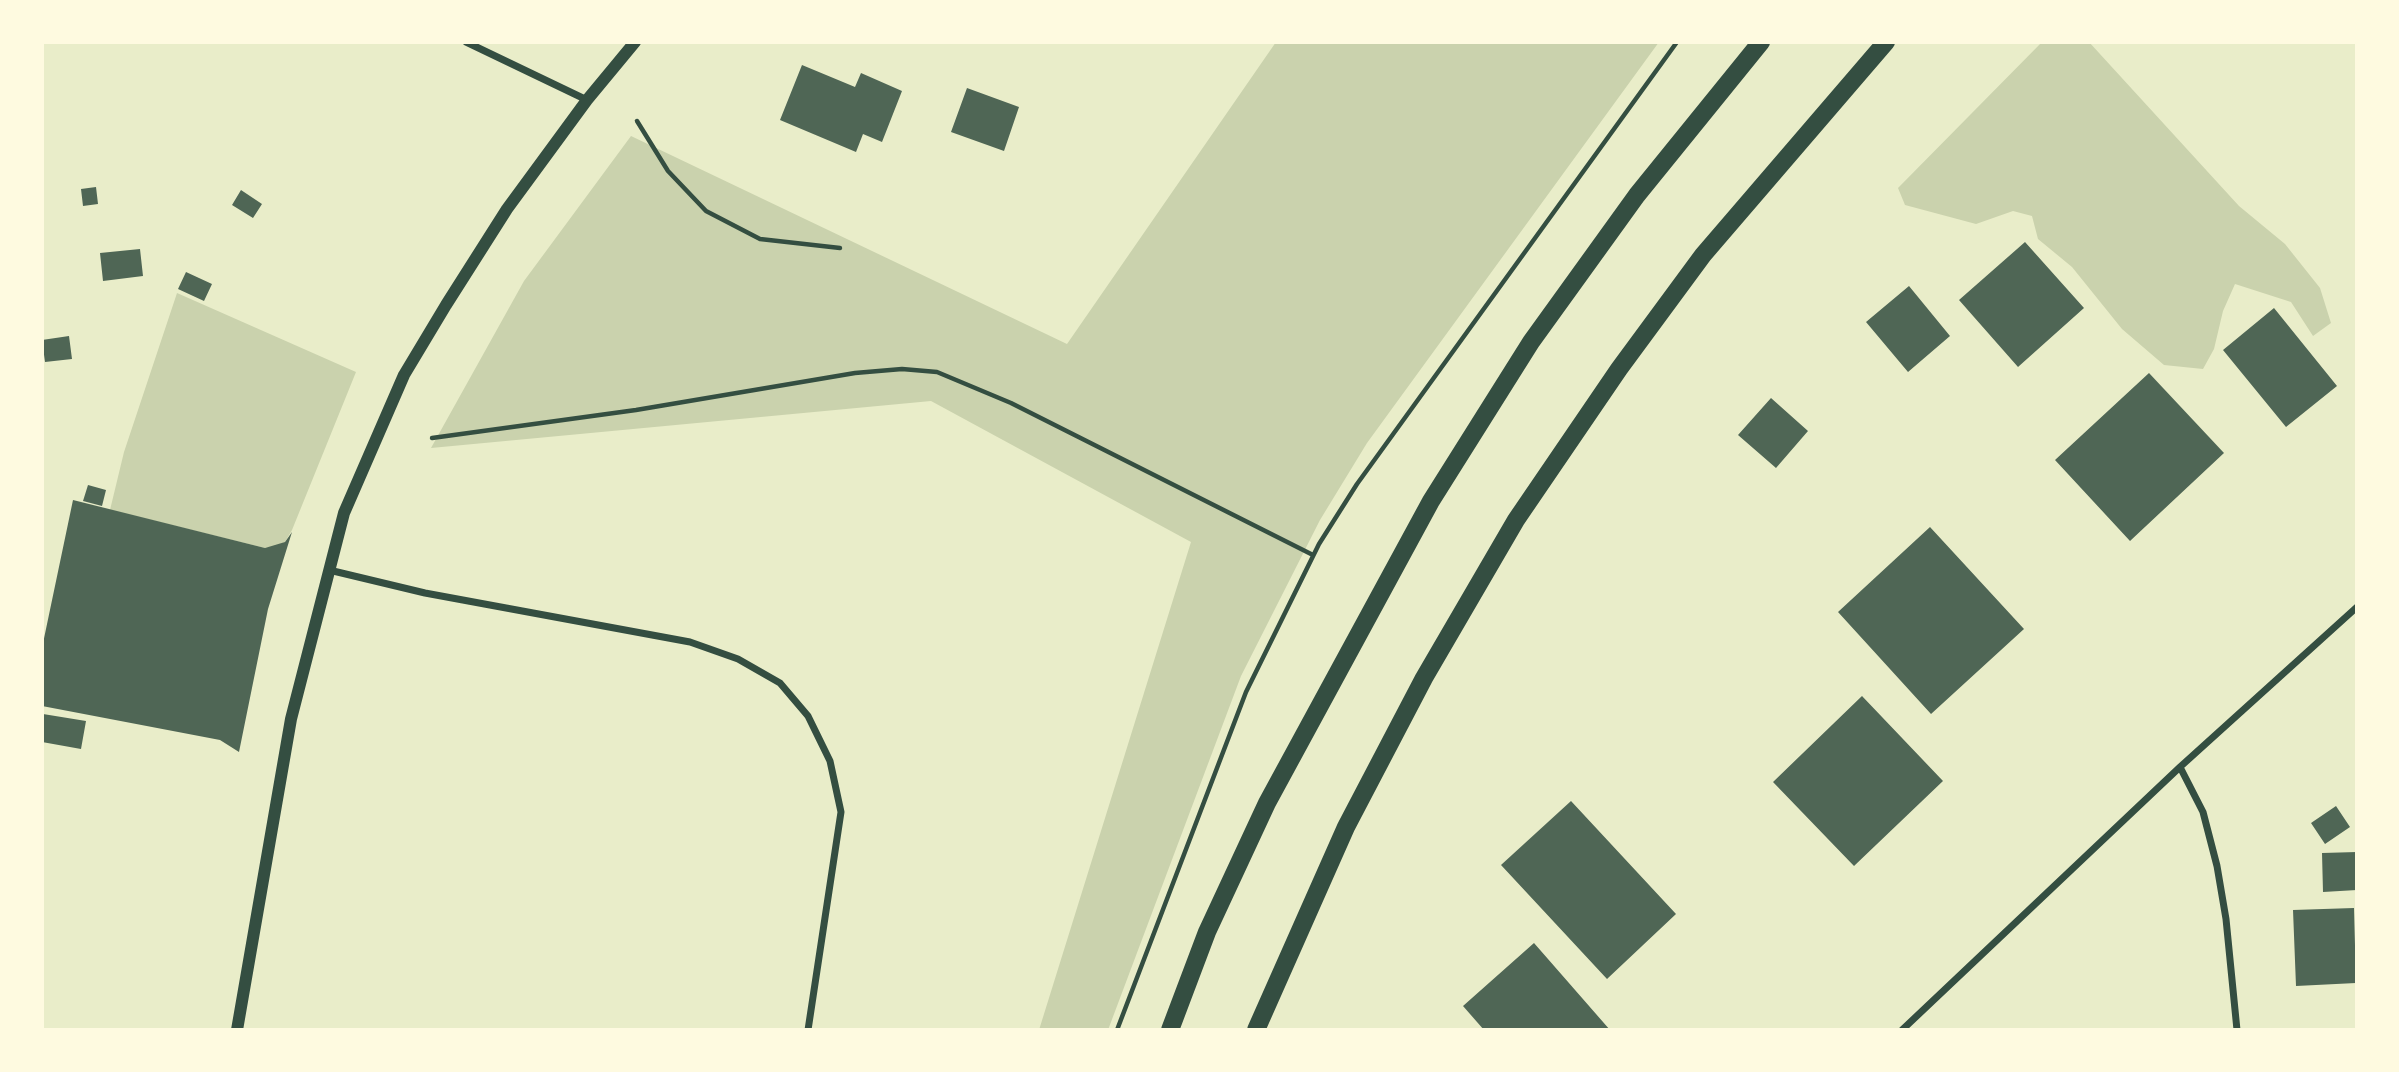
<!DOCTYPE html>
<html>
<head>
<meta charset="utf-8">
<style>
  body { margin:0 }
  #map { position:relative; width:2399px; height:1072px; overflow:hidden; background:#e9edc9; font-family:"Open Sans",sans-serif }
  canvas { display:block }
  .frame { position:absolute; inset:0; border:44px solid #fefae0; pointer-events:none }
</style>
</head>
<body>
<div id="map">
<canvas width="2399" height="1072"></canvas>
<div class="frame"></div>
</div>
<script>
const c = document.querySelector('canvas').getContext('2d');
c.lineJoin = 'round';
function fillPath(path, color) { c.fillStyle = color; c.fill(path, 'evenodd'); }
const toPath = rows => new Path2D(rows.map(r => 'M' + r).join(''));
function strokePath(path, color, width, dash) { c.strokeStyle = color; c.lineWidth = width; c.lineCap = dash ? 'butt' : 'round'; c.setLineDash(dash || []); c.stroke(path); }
const green = toPath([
  [1276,42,1659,42,1367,443,1320,520,1241,676,1108,1030,1039,1030,1191,542,931,401,431,448,524,281,631,136,1067,344],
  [2042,42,2089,42,2239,206,2285,244,2320,288,2331,323,2313,336,2291,302,2235,284,2223,311,2214,349,2203,369,2164,365,2122,329,2072,267,2038,239,2032,216,2013,211,1976,224,1905,205,1898,188],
  [177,293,356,372,292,530,285,542,276,546,265,548,110,510,124,452]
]);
const building = toPath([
  [802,65,855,87,861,73,902,91,882,142,863,134,856,152,780,120],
  [967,88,1019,107,1004,151,951,132],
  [96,187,98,204,83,206,81,189],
  [241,190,262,204,253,218,232,205],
  [2025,242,2084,308,2018,367,1959,300],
  [140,249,143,276,103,281,100,253],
  [186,272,212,284,204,301,178,289],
  [1909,286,1950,336,1908,372,1866,322],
  [2274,308,2337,386,2286,427,2223,350],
  [69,336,72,359,45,362,42,340],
  [2149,373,2224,453,2130,541,2055,460],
  [1771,398,1808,431,1776,468,1738,435],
  [88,485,106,490,102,506,83,501],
  [73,500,265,548,285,542,292,532,268,609,239,752,220,740,42,706,42,648],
  [1930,527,2024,629,1931,714,1838,612],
  [1862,696,1943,781,1854,866,1773,782],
  [43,714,86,721,81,749,42,742],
  [1571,801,1676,914,1607,979,1501,865],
  [2336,806,2350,827,2325,844,2311,823],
  [2357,852,2357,890,2323,892,2322,853],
  [2354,908,2356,983,2296,986,2293,910],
  [1534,943,1610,1030,1484,1030,1463,1006]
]);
const path = toPath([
  [637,121,668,171,706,211,760,239,840,248],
  [432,438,636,410,855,373,902,369,937,372,1011,403,1313,555],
  [1117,1030,1246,692,1319,544,1357,484,1677,42]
]);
const minor = toPath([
  [466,42,587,100],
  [329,570,425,593,690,642,738,659,780,683,808,716,830,761,841,812,808,1030],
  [2180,767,2203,812,2217,866,2226,919,2237,1030],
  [1902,1030,2180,767,2357,607]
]);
const tertiary = toPath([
  [237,1030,291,719,344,513,404,375,446,305,507,209,587,100,635,42]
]);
const primary = toPath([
  [1170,1030,1207,932,1267,803,1431,501,1531,342,1637,195,1761,42],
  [1256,1030,1346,827,1424,678,1516,520,1619,369,1703,255,1886,42]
]);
fillPath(green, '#cad2ad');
fillPath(building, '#4f6655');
strokePath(path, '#344e41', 4.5);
strokePath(minor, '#344e41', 7);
strokePath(tertiary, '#344e41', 12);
strokePath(primary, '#344e41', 18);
</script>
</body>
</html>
